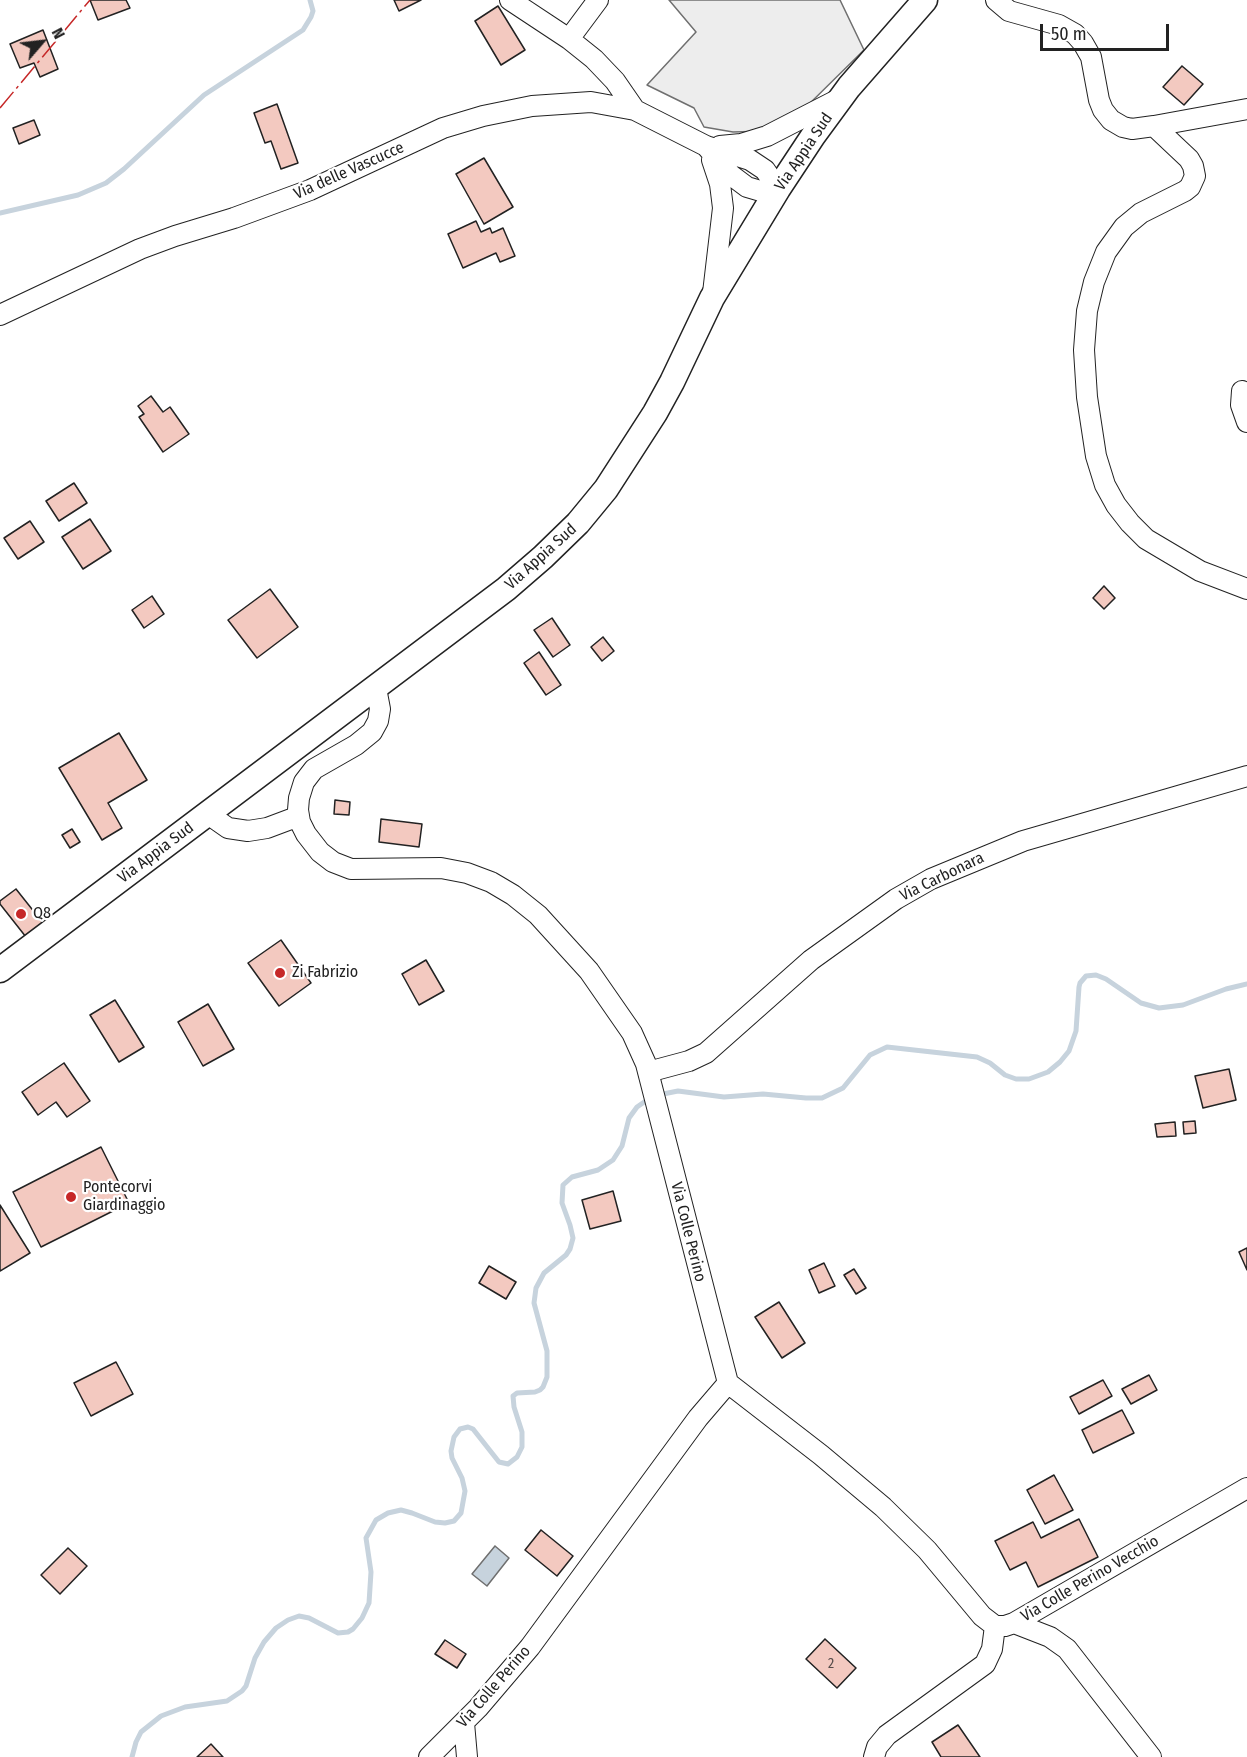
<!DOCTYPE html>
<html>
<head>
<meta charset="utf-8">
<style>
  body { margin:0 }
  #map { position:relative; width:1247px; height:1757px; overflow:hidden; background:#fff; font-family:"Fira Sans Condensed",sans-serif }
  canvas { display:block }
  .north { position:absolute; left:12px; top:12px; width:60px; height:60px; -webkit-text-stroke:4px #fff; paint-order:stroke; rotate:62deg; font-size:16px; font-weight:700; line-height:24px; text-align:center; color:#222 }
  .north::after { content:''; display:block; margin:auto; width:21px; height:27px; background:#222; clip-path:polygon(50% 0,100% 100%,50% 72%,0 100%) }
  .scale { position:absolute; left:1040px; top:24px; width:129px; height:27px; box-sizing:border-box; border:3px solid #222; border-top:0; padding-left:8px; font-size:18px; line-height:21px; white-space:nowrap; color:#222; -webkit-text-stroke:4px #fff; paint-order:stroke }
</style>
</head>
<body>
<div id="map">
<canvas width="1247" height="1757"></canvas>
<div class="north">N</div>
<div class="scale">50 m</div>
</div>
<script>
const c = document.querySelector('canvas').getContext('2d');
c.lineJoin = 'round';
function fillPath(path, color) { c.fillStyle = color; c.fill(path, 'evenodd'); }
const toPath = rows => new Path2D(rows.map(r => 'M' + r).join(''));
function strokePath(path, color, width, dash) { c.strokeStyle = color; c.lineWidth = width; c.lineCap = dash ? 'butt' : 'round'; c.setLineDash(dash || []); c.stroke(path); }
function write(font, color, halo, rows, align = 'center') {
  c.font = font + ' "Fira Sans Condensed",sans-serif'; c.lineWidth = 4.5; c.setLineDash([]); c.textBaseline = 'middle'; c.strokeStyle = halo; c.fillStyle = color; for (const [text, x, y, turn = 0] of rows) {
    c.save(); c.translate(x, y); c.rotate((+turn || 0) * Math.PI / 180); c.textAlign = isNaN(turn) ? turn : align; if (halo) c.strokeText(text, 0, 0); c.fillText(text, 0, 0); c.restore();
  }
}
const parking = toPath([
  [669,0,840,0,864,50,800,113,769,131,733,132,704,127,694,108,647,85,696,32,669,0]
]);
const water = toPath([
  [495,1546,509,1558,487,1586,472,1574,495,1546]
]);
const stream = toPath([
  [0,213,78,195,106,183,124,169,204,95,303,30,311,17,313,11,310,0],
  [658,1095,678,1091,724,1097,763,1094,806,1098,822,1098,843,1088,870,1055,887,1047,977,1057,990,1063,1005,1075,1016,1079,1029,1079,1048,1072,1060,1062,1069,1051,1076,1031,1079,987,1080,983,1086,976,1096,975,1106,979,1141,1003,1159,1008,1183,1005,1226,989,1247,984],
  [132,1757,136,1742,141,1732,161,1716,185,1707,227,1701,242,1691,246,1686,255,1658,264,1642,276,1628,288,1620,299,1616,309,1618,338,1633,348,1632,353,1629,362,1618,369,1603,371,1572,366,1538,376,1520,388,1513,401,1510,412,1513,435,1522,445,1523,454,1521,461,1513,465,1491,462,1478,452,1458,451,1451,454,1437,460,1429,468,1427,473,1429,499,1462,508,1464,517,1457,522,1447,522,1432,514,1407,513,1396,517,1393,535,1392,540,1390,543,1387,547,1377,547,1351,534,1303,536,1288,544,1273,566,1255,570,1249,573,1238,570,1225,562,1203,563,1185,572,1177,598,1170,613,1160,622,1146,629,1118,637,1107,650,1098]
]);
const building = toPath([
  [90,0,126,0,130,8,98,20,90,0],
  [394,0,421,0,399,11,394,0],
  [498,6,525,50,501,65,475,21,498,6],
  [43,30,58,69,40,77,34,63,20,68,10,44,43,30],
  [1182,66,1203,84,1184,105,1163,87,1182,66],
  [277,104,298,163,281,169,271,141,265,143,254,113,277,104],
  [34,120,40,135,19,144,13,128,34,120],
  [484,158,513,207,484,224,456,174,484,158],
  [476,221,481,232,490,228,492,233,503,228,515,256,500,262,496,253,463,268,448,234,476,221],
  [151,396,163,412,170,407,189,434,163,452,139,417,144,414,138,406,151,396],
  [74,483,87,503,59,521,46,501,74,483],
  [90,519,111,551,83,569,62,537,90,519],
  [30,521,44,542,18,559,4,538,30,521],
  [1104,586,1115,598,1104,609,1093,598,1104,586],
  [270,589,298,627,257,658,228,620,270,589],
  [152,596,164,614,144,628,132,610,152,596],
  [552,618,570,645,553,657,534,630,552,618],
  [603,637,614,651,602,661,591,647,603,637],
  [539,652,561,685,546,695,524,663,539,652],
  [119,733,147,780,108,803,122,828,102,840,59,768,119,733],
  [335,800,350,802,349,815,334,814,335,800],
  [381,819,422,824,419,847,379,842,381,819],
  [72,829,80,842,70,848,62,835,72,829],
  [16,889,43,923,26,937,0,904,0,901,16,889],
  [281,940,311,983,279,1006,248,963,281,940],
  [426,960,444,991,419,1005,402,974,426,960],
  [115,1000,144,1047,119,1062,90,1015,115,1000],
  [208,1004,234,1049,203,1066,178,1022,208,1004],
  [64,1063,90,1101,67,1117,56,1102,38,1115,22,1092,64,1063],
  [1229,1069,1236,1100,1203,1108,1195,1076,1229,1069],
  [1195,1121,1196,1133,1184,1134,1183,1122,1195,1121],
  [1175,1122,1176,1136,1157,1137,1155,1124,1175,1122],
  [101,1147,129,1203,41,1247,13,1192,101,1147],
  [613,1191,621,1221,590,1229,582,1200,613,1191],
  [0,1205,30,1253,0,1271,0,1205],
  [1247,1248,1247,1270,1239,1252,1247,1248],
  [824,1263,835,1286,819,1293,809,1270,824,1263],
  [489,1266,516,1282,506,1299,479,1283,489,1266],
  [854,1269,866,1288,856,1294,844,1275,854,1269],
  [779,1302,805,1343,782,1358,755,1317,779,1302],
  [116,1362,133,1394,91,1416,74,1383,116,1362],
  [1149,1375,1157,1390,1131,1404,1122,1389,1149,1375],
  [1103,1380,1112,1396,1079,1414,1070,1397,1103,1380],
  [1122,1410,1134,1433,1093,1453,1082,1430,1122,1410],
  [1054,1475,1073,1510,1045,1524,1027,1490,1054,1475],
  [1079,1519,1098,1557,1038,1587,1026,1562,1010,1570,995,1541,1033,1522,1041,1538,1079,1519],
  [541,1530,573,1556,557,1576,525,1550,541,1530],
  [68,1548,87,1566,60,1594,41,1575,68,1548],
  [825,1639,856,1668,837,1688,806,1659,825,1639],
  [445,1640,466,1654,457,1668,435,1654,445,1640],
  [958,1725,980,1757,941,1757,932,1742,958,1725],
  [211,1744,223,1757,197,1757,211,1744]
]);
const minor = toPath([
  [510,0,569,39,594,59,615,81,635,110],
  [996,0,1009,11,1059,25,1075,34,1083,43,1091,57,1099,100,1103,110,1111,120,1123,127,1132,129,1154,126,1247,109],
  [569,39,598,0],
  [1154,126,1189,159,1193,166,1195,176,1190,187,1185,191,1141,213,1124,227,1106,252,1094,282,1087,311,1084,350,1087,397,1096,456,1105,485,1116,505,1130,523,1146,539,1200,571,1247,589],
  [720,146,741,144,767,136,839,99],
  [712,160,720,184,723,208,713,293],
  [0,315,140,249,175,236,234,218,310,190,443,128,483,116,532,106,591,102,635,110,706,146,750,160,765,170,778,189,764,192,747,187,731,175,706,146],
  [1242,391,1241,405,1247,422],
  [376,688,380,709,378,721,372,732,356,745,314,769,304,782,299,798,298,810,300,822,306,834,320,852,333,862,351,869,441,868,467,873,491,882,513,895,538,915,589,971,632,1033,646,1064,728,1383,698,1418,530,1647,478,1708,429,1757],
  [208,814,228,828,248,831,267,828,299,816],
  [648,1072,689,1061,706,1053,811,960,896,899,931,879,1023,841,1247,776],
  [728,1383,821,1455,883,1507,927,1550,982,1616,995,1626,1005,1626,1014,1623,1247,1488],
  [1014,1623,1050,1637,1067,1649,1151,1757],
  [464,1723,467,1757],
  [874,1757,877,1747,887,1735,985,1664,992,1649,995,1626]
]);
const major = toPath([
  [0,970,506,589,543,557,578,523,606,489,655,413,672,382,712,298,778,189,813,136,849,87,925,0]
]);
const power = toPath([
  [0,108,90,0]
]);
const markers = [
  [21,914,6,"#c62828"],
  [280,973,6,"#c62828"],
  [71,1197,6,"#c62828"]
];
const numberNames = [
  ["2",831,1664]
];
const streetNames = [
  ["Via Appia Sud",804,152,-56],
  ["Via delle Vascucce",349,171,-24],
  ["Via Appia Sud",541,557,-42],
  ["Via Appia Sud",156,853,-37],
  ["Via Carbonara",942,877,-26],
  ["Via Colle Perino",688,1232,76],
  ["Via Colle Perino Vecchio",1090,1579,-30],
  ["Via Colle Perino",494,1687,-49]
];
const poiNames = [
  ["Q8",33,914],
  ["Zi Fabrizio",292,973],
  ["Pontecorvi",83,1188],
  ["Giardinaggio",83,1206]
];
fillPath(parking, '#ededed');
strokePath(parking, '#6f6f6f', 1.5);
fillPath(water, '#c7d3dd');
strokePath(water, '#6f6f6f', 1.5);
strokePath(stream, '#c7d3dd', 5);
fillPath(building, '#f3c9c0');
strokePath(building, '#222', 1.5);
strokePath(minor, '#222', 22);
strokePath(major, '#222', 27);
strokePath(minor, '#fff', 20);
strokePath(major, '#fff', 24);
strokePath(power, '#c62828', 1.5, [21, 4.5, 3, 4.5]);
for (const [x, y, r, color] of markers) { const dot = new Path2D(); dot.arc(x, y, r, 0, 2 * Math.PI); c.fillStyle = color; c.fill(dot); strokePath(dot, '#fff', 2); }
write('14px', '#564c4a', null, numberNames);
write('16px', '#222', '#fff', streetNames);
write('16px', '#222', '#fff', poiNames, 'left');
</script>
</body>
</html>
